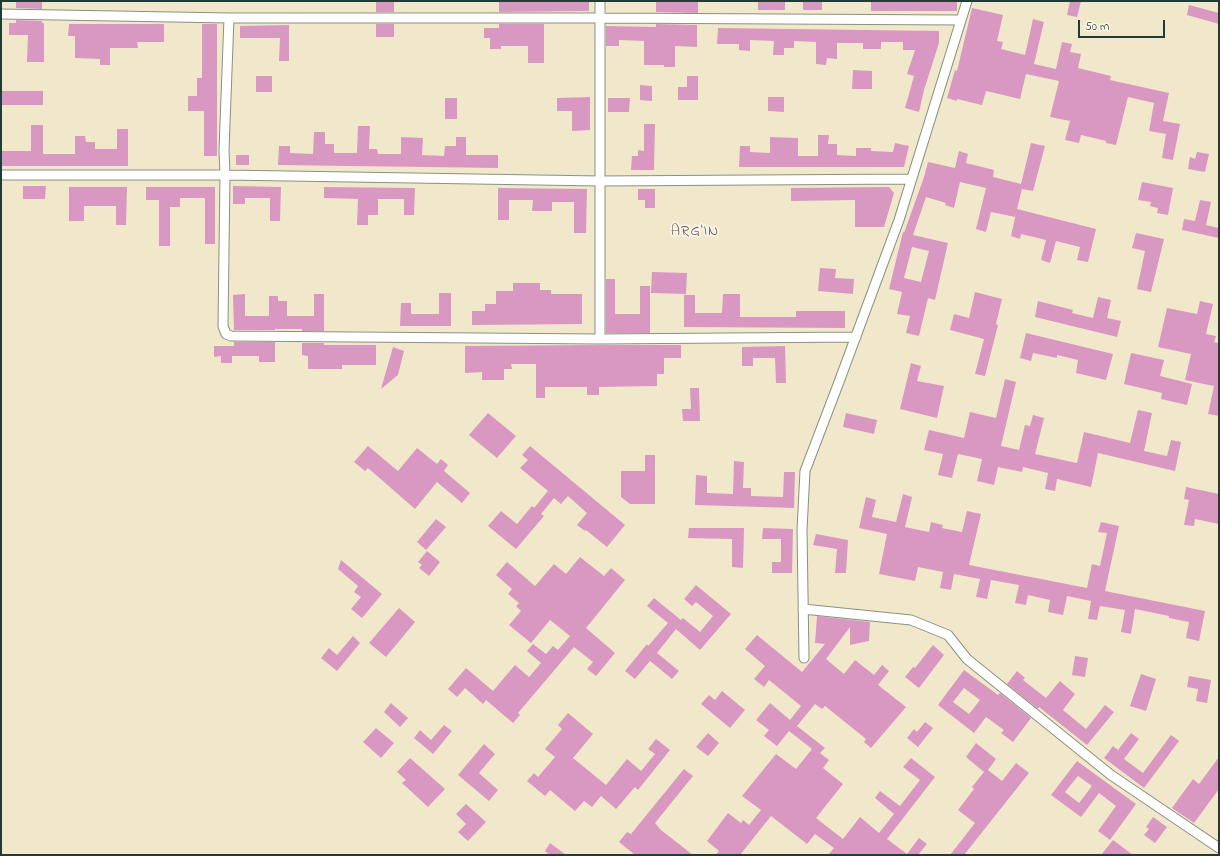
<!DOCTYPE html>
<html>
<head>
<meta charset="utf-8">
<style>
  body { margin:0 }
  #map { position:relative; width:1220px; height:856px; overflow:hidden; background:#f1e8cc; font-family:"Indie Flower",sans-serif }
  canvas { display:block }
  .frame { position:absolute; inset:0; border:2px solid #1f3d34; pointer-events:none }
  .scale { position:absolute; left:1078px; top:20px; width:87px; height:18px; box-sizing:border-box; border:2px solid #1f3d34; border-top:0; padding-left:5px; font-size:12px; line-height:14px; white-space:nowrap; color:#1f3d34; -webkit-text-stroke:3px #fcf5e5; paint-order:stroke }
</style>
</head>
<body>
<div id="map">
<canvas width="1220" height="856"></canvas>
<div class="frame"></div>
<div class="scale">50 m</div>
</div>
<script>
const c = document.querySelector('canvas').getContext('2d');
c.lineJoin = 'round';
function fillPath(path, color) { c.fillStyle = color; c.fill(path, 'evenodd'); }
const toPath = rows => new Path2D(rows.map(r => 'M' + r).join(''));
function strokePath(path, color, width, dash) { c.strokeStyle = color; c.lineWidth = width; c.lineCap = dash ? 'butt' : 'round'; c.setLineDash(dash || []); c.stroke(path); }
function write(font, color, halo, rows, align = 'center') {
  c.font = font + ' "Indie Flower",sans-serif'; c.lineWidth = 3.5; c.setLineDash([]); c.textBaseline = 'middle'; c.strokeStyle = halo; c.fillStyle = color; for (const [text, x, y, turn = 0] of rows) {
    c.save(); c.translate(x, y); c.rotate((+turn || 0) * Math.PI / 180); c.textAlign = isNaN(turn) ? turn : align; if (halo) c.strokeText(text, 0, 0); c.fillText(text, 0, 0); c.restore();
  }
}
const building = toPath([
  [16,1,42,1,42,9,16,8],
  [376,1,394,1,394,12,376,12],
  [499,1,589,1,589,11,499,12],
  [656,1,698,1,698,13,656,12],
  [758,1,785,1,785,10,758,10],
  [803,1,822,1,822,10,803,10],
  [871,1,957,1,957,11,871,11],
  [1070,1,1081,1,1077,17,1067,15],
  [1189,5,1219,13,1219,24,1187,15],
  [972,8,1003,15,997,41,1003,42,1001,49,1025,55,1033,19,1044,22,1034,64,1056,69,1062,42,1072,44,1070,52,1081,54,1078,68,1111,76,1110,80,1169,93,1163,121,1180,124,1173,160,1162,158,1166,134,1149,131,1154,103,1128,97,1116,145,1106,143,1106,141,1081,135,1079,143,1065,140,1070,121,1050,117,1059,81,1026,74,1020,99,986,91,982,105,957,99,957,101,947,98,955,70,957,71],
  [16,20,42,21,42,23,44,23,44,62,27,62,28,35,9,35,9,23,16,23],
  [69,24,164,24,164,42,137,42,138,48,110,48,110,65,100,65,100,59,75,58,75,36,68,36],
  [202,24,217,24,217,156,204,156,204,111,188,111,188,96,197,96,197,78,202,78],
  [376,24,394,24,394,37,376,37],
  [499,24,544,24,544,63,528,63,528,46,501,46,501,49,490,49,490,38,484,38,484,28,499,28],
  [656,24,697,25,697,47,675,46,675,67,664,67,664,65,644,65,644,41,619,40,619,46,606,46,606,26,656,27],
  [289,25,289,61,279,61,280,38,240,38,240,26],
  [718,28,939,31,939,43,924,90,919,112,905,108,914,76,907,74,915,50,903,50,903,42,881,42,881,49,863,49,863,43,837,43,837,59,827,58,826,65,816,64,816,42,794,41,794,48,784,48,784,55,773,55,774,41,750,40,750,51,739,50,739,44,717,44],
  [853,70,872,71,872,89,852,89],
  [256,76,272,76,272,92,256,92],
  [687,76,698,76,698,100,678,100,678,87,687,87],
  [640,85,652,86,652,101,640,100],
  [1,91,43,91,43,105,1,105],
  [590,97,590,130,572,131,572,111,557,111,557,98],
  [768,97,784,97,784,112,768,111],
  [445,98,457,98,457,119,445,119],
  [608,98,630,98,629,112,608,112],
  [644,124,655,124,654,170,631,170,632,156,638,156,638,150,644,151],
  [31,125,43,125,43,154,75,154,75,136,85,136,86,142,95,142,95,149,117,149,117,129,128,129,128,166,1,166,1,151,31,151],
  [358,126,370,126,369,149,377,149,378,154,401,154,401,137,423,138,422,155,444,156,445,146,456,146,456,137,466,137,466,155,498,155,498,168,278,165,279,146,290,146,290,153,313,154,314,132,325,132,325,144,334,144,334,153,357,153],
  [818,135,829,135,828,144,837,144,837,155,856,156,856,148,871,148,871,151,893,152,895,143,909,146,904,167,739,167,740,146,750,146,750,152,770,153,770,137,798,138,798,156,818,156],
  [1031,143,1045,146,1033,191,1022,189,1015,217,991,212,986,232,976,229,986,188,960,182,954,208,945,205,946,203,926,197,913,235,948,243,935,300,928,298,919,336,906,333,910,316,897,314,902,292,889,289,903,232,904,233,924,177,928,162,955,168,959,151,968,154,966,163,994,170,993,177,1021,184],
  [912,247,929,251,921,282,904,278],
  [1197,152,1209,154,1205,172,1188,169,1190,157,1195,159],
  [236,155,249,155,249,165,236,165],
  [1142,182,1173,188,1168,215,1157,213,1158,208,1150,206,1151,202,1138,200],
  [23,186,46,186,45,199,23,199],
  [233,186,281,187,280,221,270,221,270,198,245,198,245,204,233,204],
  [69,187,127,187,126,225,116,225,116,206,84,206,84,221,69,221],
  [146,187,215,187,215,244,205,244,205,198,180,198,180,207,170,207,170,246,159,246,159,200,146,200],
  [324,187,415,188,414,215,404,215,404,199,378,199,378,215,368,215,368,225,357,225,358,199,324,198],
  [889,187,894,193,884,227,855,227,855,200,791,201,791,188],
  [498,188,587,189,586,233,574,233,574,202,552,202,552,211,532,211,533,200,509,200,509,220,498,220],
  [638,189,655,189,655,208,645,208,645,200,638,200],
  [1200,200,1211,202,1206,225,1219,228,1219,238,1182,230,1184,219,1195,221],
  [1017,209,1096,229,1088,262,1077,260,1080,247,1056,241,1050,263,1041,260,1046,240,1021,234,1020,239,1011,236],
  [1136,233,1164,239,1151,292,1137,289,1145,251,1132,248],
  [820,268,836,269,835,278,854,279,853,294,818,291],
  [652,272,687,273,686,294,651,293],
  [606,279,615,279,615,314,640,314,640,286,650,286,650,333,606,333],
  [513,283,540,283,540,290,551,290,551,294,582,294,582,324,472,325,472,311,485,311,485,304,496,304,496,291,513,291],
  [975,292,1002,299,996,324,998,325,985,376,975,374,984,339,950,330,954,314,969,318],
  [439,293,451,293,451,326,400,326,401,303,411,303,411,314,439,314],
  [245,294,245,316,269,316,269,296,278,296,278,301,287,301,287,316,314,316,314,294,324,294,324,331,302,331,302,329,275,329,275,330,234,330,233,295],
  [723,294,740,294,740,317,796,317,796,311,845,311,845,328,684,327,684,295,695,295,695,313,722,313],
  [1098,297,1111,300,1107,318,1121,321,1117,337,1035,317,1038,301,1073,310,1072,313,1093,318],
  [1200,301,1213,304,1206,334,1216,336,1214,342,1219,343,1219,416,1208,414,1214,386,1185,380,1191,354,1158,347,1167,308,1197,314],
  [1026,333,1113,354,1106,380,1076,373,1078,360,1057,355,1057,358,1033,353,1031,361,1020,358],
  [234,342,275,342,275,362,259,362,259,356,232,356,232,363,221,363,221,356,214,357,214,346,234,346],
  [302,343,324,343,324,345,376,345,376,365,342,365,342,369,308,369,308,356,302,355],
  [603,345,681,345,681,358,664,358,664,374,657,374,657,386,599,387,599,395,587,395,587,387,545,387,545,398,536,398,536,364,511,364,512,369,504,369,504,380,482,380,482,372,465,373,465,346],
  [785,346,786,383,776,383,775,358,753,358,753,366,742,366,742,347],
  [393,347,404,351,398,375,381,389],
  [1131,353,1164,360,1160,376,1192,384,1187,405,1161,399,1162,393,1124,384],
  [911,363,921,366,917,381,944,386,937,418,900,409],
  [1005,379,1016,382,1001,446,1019,450,1025,425,1030,426,1033,415,1044,418,1035,454,1077,463,1084,432,1130,443,1138,410,1152,413,1144,451,1167,456,1171,440,1181,442,1175,471,1098,453,1091,487,1057,479,1055,491,1045,489,1048,473,1023,467,1022,472,998,467,994,485,977,481,982,459,958,454,952,478,938,475,943,454,924,450,929,430,964,438,970,412,996,418],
  [690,388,699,388,700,421,683,421,682,409,691,409],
  [488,413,516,436,497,458,469,435],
  [846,413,877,420,874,434,843,427],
  [368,446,398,471,417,448,437,464,441,459,448,465,444,471,470,493,462,503,437,482,415,509,368,468,365,471,354,462],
  [530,446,625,525,607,547,586,530,585,531,577,525,587,513,568,496,561,504,554,498,541,514,544,516,516,549,488,526,501,511,517,524,532,506,534,508,548,491,520,468,528,460,522,455],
  [645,455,655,455,655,504,630,504,621,497,621,471,645,471],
  [734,461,744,462,743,488,751,488,751,496,783,497,784,472,795,472,794,508,695,505,696,475,707,476,707,493,733,494],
  [1186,487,1219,494,1219,524,1195,519,1194,526,1184,525,1189,500,1184,499],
  [903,494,912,497,905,527,929,532,931,522,943,525,942,528,962,532,967,511,981,514,969,565,1087,588,1092,564,1100,566,1107,533,1098,532,1101,522,1119,526,1105,591,1205,611,1199,641,1186,638,1189,622,1169,618,1169,616,1135,609,1131,634,1121,632,1125,610,1100,606,1097,620,1088,619,1091,601,1067,596,1063,615,1048,612,1050,600,1028,595,1026,605,1015,603,1019,585,991,580,987,599,976,597,980,579,954,574,951,590,940,588,943,572,918,567,915,581,879,574,887,534,859,528,866,497,876,500,872,517,896,522],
  [436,519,446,527,426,550,417,542],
  [689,528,744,528,743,568,732,567,732,539,688,538],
  [763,528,793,529,792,573,772,573,772,562,781,562,781,539,762,539],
  [816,534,848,540,846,573,835,573,837,549,813,545],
  [427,551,440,562,429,576,419,568,422,565,418,562],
  [580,557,604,576,611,568,625,580,586,628,615,653,596,676,587,669,593,662,574,647,518,713,520,715,513,723,486,700,483,704,465,688,457,697,448,689,466,668,493,691,515,665,529,677,541,663,527,651,533,644,546,654,553,646,558,650,570,636,550,620,531,643,509,625,521,611,516,606,519,603,508,594,512,589,496,575,507,562,535,586,554,564,566,574],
  [341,560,382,594,362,618,351,609,361,597,354,592,358,586,338,569],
  [696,585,731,614,700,650,676,629,657,653,679,671,672,679,650,661,635,679,625,671,647,644,648,646,668,623,647,606,654,598,681,620,683,618,700,632,713,616,696,602,692,606,684,599],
  [399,608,415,622,386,657,369,643],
  [817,616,870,622,869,641,850,645,850,627,826,659,844,674,855,660,874,675,882,665,889,671,878,685,906,707,871,748,864,742,866,739,825,706,822,709,815,704,797,726,825,748,820,753,829,760,823,768,843,784,816,818,843,839,860,817,879,833,894,814,875,798,880,791,900,806,920,780,903,767,911,758,935,777,887,839,907,854,919,838,927,844,918,855,828,855,834,848,815,834,807,844,771,816,740,855,716,855,719,851,707,841,728,813,741,823,743,820,749,825,761,810,742,796,776,754,796,769,812,749,789,731,777,746,764,736,769,730,756,720,770,703,790,720,801,706,769,680,764,687,754,679,765,666,745,649,757,635,802,672,825,644,815,643],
  [353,636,360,643,337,671,321,658,329,648,337,655],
  [933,645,944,655,919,688,905,677,913,667,915,668],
  [1075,656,1088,658,1085,677,1072,675],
  [964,670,998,695,1000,693,1031,718,1013,742,1001,733,1004,730,986,717,974,733,938,705],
  [964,688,980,700,969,714,953,702],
  [1017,671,1025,678,1023,680,1046,698,1060,681,1075,694,1063,710,1086,729,1105,705,1114,712,1087,745,1039,707,1038,709,1007,684],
  [1141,674,1156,679,1146,711,1130,706],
  [1189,676,1211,680,1207,703,1196,701,1198,689,1187,687],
  [722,691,745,710,730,728,701,704,709,695,715,700],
  [391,703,408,718,400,727,384,712],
  [568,713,593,734,573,758,606,785,627,759,641,771,655,754,648,749,656,739,670,750,638,790,635,787,616,809,601,796,592,807,584,801,575,811,550,790,545,796,527,781,534,773,538,777,555,757,545,749,562,729,558,725],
  [925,722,933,728,918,747,907,738,914,729,917,732],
  [444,725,452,731,433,754,414,738,420,730,431,740],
  [376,728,394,743,381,758,363,742],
  [708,733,719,743,708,756,696,747],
  [1131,733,1139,739,1124,759,1143,773,1171,735,1179,741,1144,788,1104,758,1113,746,1118,750],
  [976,743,996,759,988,770,1002,781,1016,763,1029,773,964,855,950,855,975,823,958,810,974,789,972,787,984,772,966,757],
  [484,744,495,754,479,773,498,790,489,801,458,775],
  [1219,757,1219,789,1194,823,1172,808,1193,779,1199,784],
  [410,758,445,789,428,807,402,783,406,780,397,772],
  [1077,761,1136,804,1110,840,1098,831,1116,806,1099,793,1081,817,1051,795],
  [1078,776,1092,786,1079,803,1065,792],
  [684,769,693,776,655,823,661,830,693,855,635,855,619,842,627,832,631,834],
  [466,804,486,822,468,841,458,832,466,824,456,814],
  [1153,817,1167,827,1155,843,1144,835,1149,829,1146,827],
  [1113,840,1133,855,1101,855],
  [550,843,566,855,550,855,545,851]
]);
const minor = toPath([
  [1,14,229,18,600,18,961,20],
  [229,18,224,150,225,175,223,326,226,334,231,336,600,339,856,337],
  [1,175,225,175,600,181,911,179],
  [600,339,600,1],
  [803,609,911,620,948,635,967,659,1111,775,1219,848],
  [804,658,802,530,805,471,839,382,899,220,967,1]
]);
const quarterNames = [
  ["ARG'IN",695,233]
];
fillPath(building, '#d998c2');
strokePath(minor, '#889280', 11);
strokePath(minor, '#fff', 9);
c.letterSpacing = '1px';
write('15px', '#605d66', '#fcf5e5', quarterNames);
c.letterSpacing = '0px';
</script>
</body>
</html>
